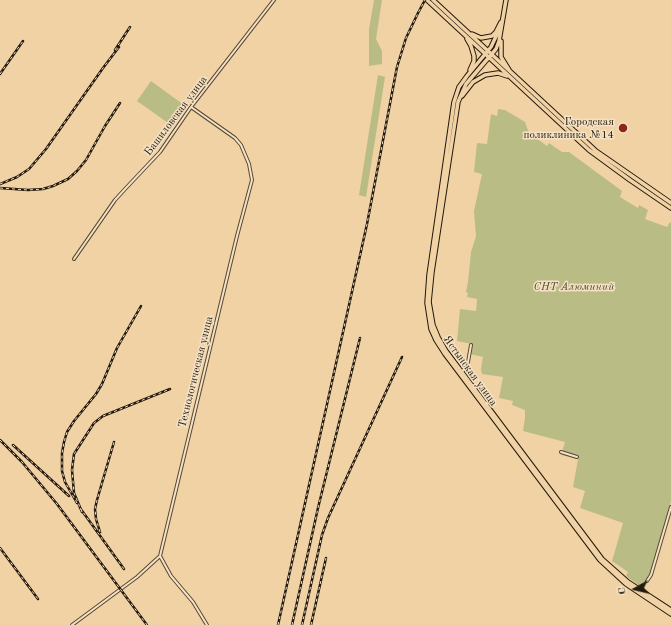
<!DOCTYPE html>
<html>
<head>
<meta charset="utf-8">
<style>
  body { margin:0 }
  #map { position:relative; width:671px; height:625px; overflow:hidden; background:#f0d2a5; font-family:"Old Standard TT",serif }
  canvas { display:block }
  .north { position:absolute; left:615px; top:569px; width:40px; height:40px; -webkit-text-stroke:3px #f5e2c4; paint-order:stroke; rotate:262deg; font-size:11px; font-weight:700; line-height:16px; text-align:center; color:#24190d }
  .north::after { content:''; display:block; margin:auto; width:14px; height:18px; background:#24190d; clip-path:polygon(50% 0,100% 100%,50% 72%,0 100%) }
</style>
</head>
<body>
<div id="map">
<canvas width="671" height="625"></canvas>
<div class="north">С</div>
</div>
<script>
const c = document.querySelector('canvas').getContext('2d');
c.lineJoin = 'round';
function fillPath(path, color) { c.fillStyle = color; c.fill(path, 'evenodd'); }
const toPath = rows => new Path2D(rows.map(r => 'M' + r).join(''));
function strokePath(path, color, width, dash) { c.strokeStyle = color; c.lineWidth = width; c.lineCap = dash ? 'butt' : 'round'; c.setLineDash(dash || []); c.stroke(path); }
function write(font, color, halo, rows, align = 'center') {
  c.font = font + ' "Old Standard TT",serif'; c.lineWidth = 3; c.setLineDash([]); c.textBaseline = 'middle'; c.strokeStyle = halo; c.fillStyle = color; for (const [text, x, y, turn = 0] of rows) {
    c.save(); c.translate(x, y); c.rotate((+turn || 0) * Math.PI / 180); c.textAlign = isNaN(turn) ? turn : align; if (halo) c.strokeText(text, 0, 0); c.fillText(text, 0, 0); c.restore();
  }
}
const green = toPath([
  [374,0,382,0,376,39,382,51,382,64,369,66,369,29],
  [378,75,385,77,366,197,359,195],
  [151,81,184,105,173,123,168,123,137,101],
  [498,109,505,110,525,122,529,133,547,146,549,143,562,152,569,152,622,191,620,197,638,208,639,205,648,210,645,219,667,227,670,222,671,223,671,501,656,557,644,589,626,576,628,572,612,561,623,523,580,508,585,491,573,487,578,459,561,455,565,442,523,431,525,418,525,410,512,405,513,401,499,398,503,377,482,374,481,369,483,357,470,354,472,344,457,341,460,309,476,311,477,299,467,297,468,293,466,292,468,282,471,252,476,236,474,211,482,174,474,172,477,143,487,144,491,114,497,116]
]);
const street = toPath([
  [74,259,115,200,126,188,160,152,191,107,274,0],
  [462,372,468,362,471,345],
  [561,452,577,457],
  [160,556,171,576,193,602,207,625],
  [647,581,651,575,671,507],
  [72,625,137,577,160,556,237,236,252,180,249,164,241,145,235,138,191,107]
]);
const primary = toPath([
  [427,0,589,150,630,180,671,208],
  [433,0,596,151,671,203],
  [506,0,499,41,496,49,466,84,458,102,432,272,429,302,433,325,438,337,446,351,602,559,628,582,671,610],
  [499,30,491,47,467,76,459,87,454,102,429,275,427,303,431,329,436,340,445,354,600,560,626,584,671,614],
  [472,34,481,38,492,36,496,32,501,22],
  [467,39,471,46,474,56,474,61,470,70],
  [501,41,501,57,509,70],
  [462,96,473,82,485,75,498,73,507,76]
]);
const rail = toPath([
  [115,50,130,27],
  [0,74,23,41],
  [0,184,17,177,29,169,35,162,46,149,103,68,119,47],
  [0,188,28,190,43,189,53,186,68,179,77,171,86,160,105,126,120,103],
  [0,440,22,462,57,504,147,625],
  [13,445,69,496],
  [77,503,65,482,62,471,62,453,64,442,67,432,74,421,96,394,102,384,117,348,141,306],
  [80,508,124,569],
  [82,512,74,493,72,470,74,454,94,423,103,416,170,389],
  [100,532,96,519,95,509,97,500,114,442],
  [0,548,38,599],
  [278,625,367,224,397,67,406,38,418,13,425,0],
  [292,625,318,508,360,338],
  [302,625,322,535,328,518,402,357],
  [311,625,326,558]
]);
const markers = [
  [623,128,5,"#8f2418"]
];
const streetNames = [
  ["Башиловская улица",176,116,-53],
  ["Ястынская улица",470,371,54],
  ["Технологическая улица",196,372,-76]
];
const poiNames = [
  ["Городская",614,122],
  ["поликлиника №14",614,135]
];
const parkNames = [
  ["СНТ Алюминий",574,287]
];
fillPath(green, '#babc86');
strokePath(street, '#574733', 4);
strokePath(primary, '#24190d', 5.5);
strokePath(street, '#f5e2c4', 2);
strokePath(primary, '#f0d2a5', 3.5);
strokePath(rail, '#24190d', 2.5);
strokePath(rail, '#f5e2c4', 1, [3]);
for (const [x, y, r, color] of markers) { const dot = new Path2D(); dot.arc(x, y, r, 0, 2 * Math.PI); c.fillStyle = color; c.fill(dot); strokePath(dot, '#f5e2c4', 1.5); }
write('11px', '#24190d', '#f5e2c4', streetNames);
write('11px', '#24190d', '#f5e2c4', poiNames, 'right');
write('italic 11px', '#514a31', '#f5e2c4', parkNames);
</script>
</body>
</html>
